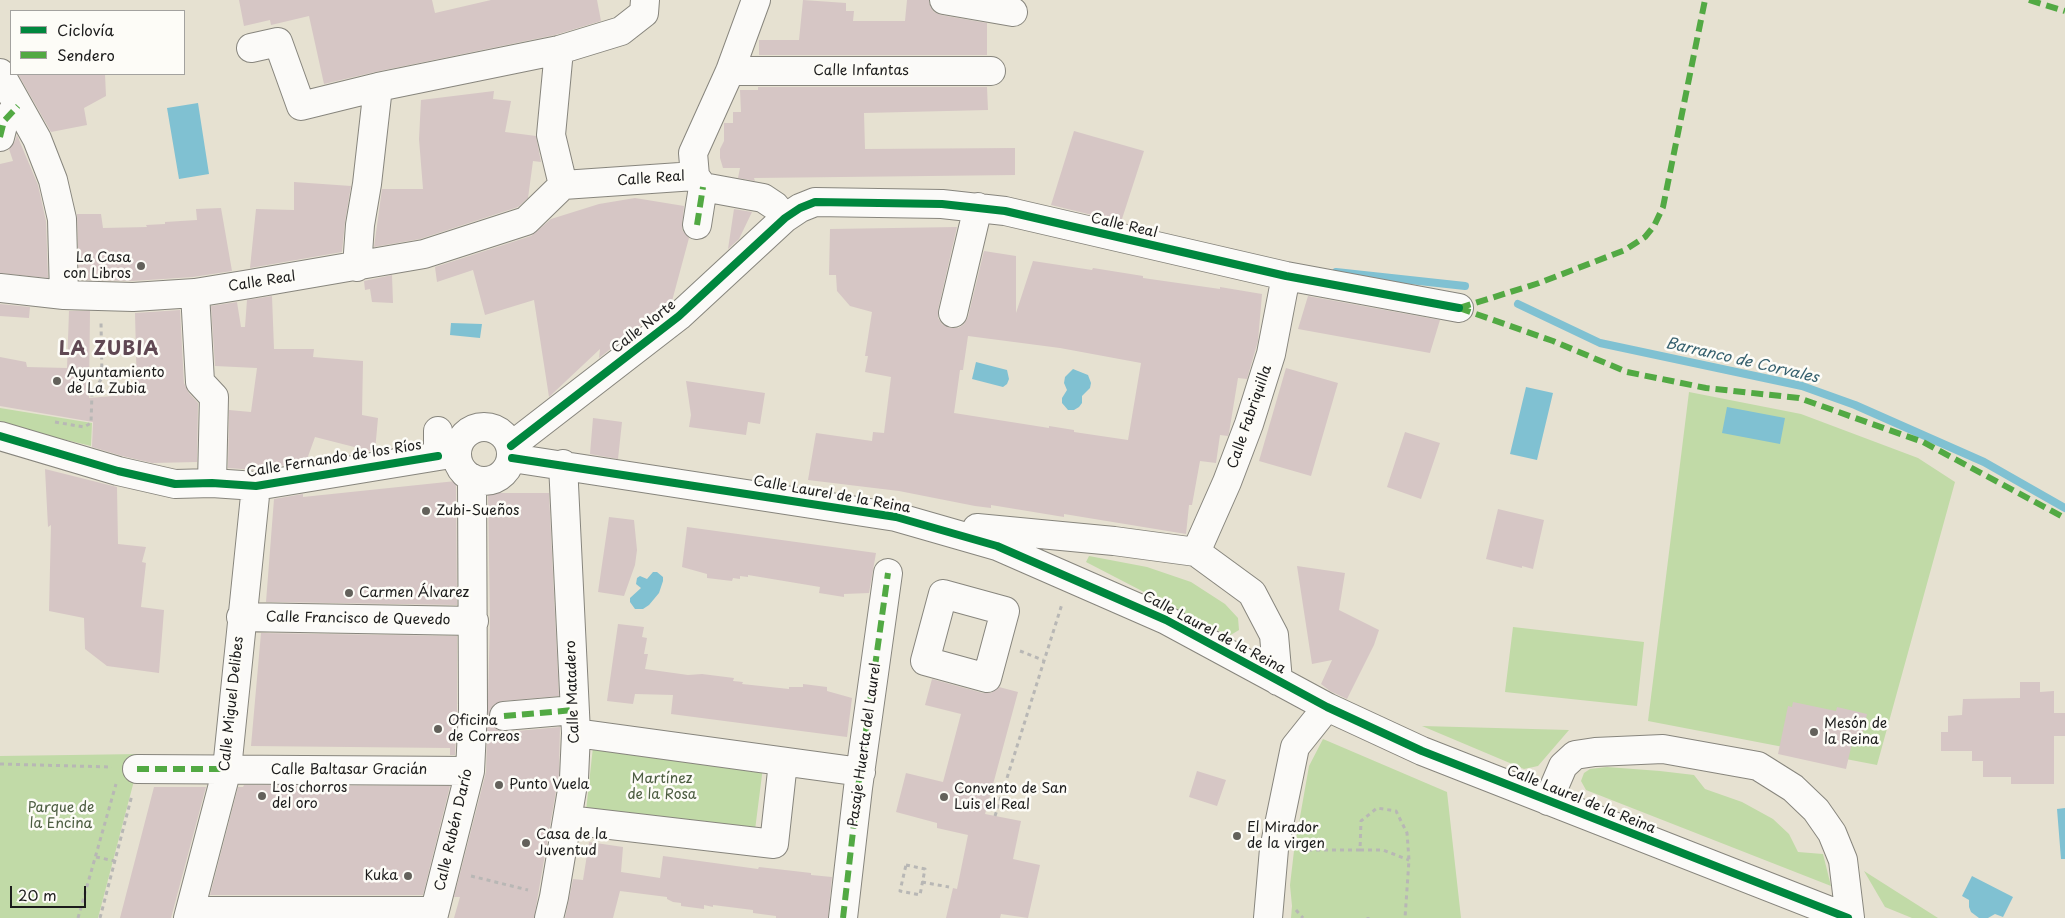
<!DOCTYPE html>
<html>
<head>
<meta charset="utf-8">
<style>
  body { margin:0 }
  #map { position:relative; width:2065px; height:918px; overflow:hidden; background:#e6e1d1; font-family:"Playpen Sans",sans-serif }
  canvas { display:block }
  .legend { position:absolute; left:10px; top:10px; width:175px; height:65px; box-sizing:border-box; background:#fdfcf7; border:1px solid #a3a29f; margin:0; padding:6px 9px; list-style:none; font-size:15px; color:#1c1c1c }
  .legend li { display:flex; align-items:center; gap:10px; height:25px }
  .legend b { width:25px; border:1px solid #a3a29f }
  .scale { position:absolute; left:10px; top:886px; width:76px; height:22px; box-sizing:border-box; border:2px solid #1c1c1c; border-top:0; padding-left:6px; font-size:15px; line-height:18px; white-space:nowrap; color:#1c1c1c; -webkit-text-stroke:4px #fdfcf7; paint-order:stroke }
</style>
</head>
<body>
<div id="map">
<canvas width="2065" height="918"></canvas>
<ul class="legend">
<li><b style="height:6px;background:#00873e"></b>Ciclovía</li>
<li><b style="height:6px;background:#52a943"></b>Sendero</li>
</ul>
<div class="scale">20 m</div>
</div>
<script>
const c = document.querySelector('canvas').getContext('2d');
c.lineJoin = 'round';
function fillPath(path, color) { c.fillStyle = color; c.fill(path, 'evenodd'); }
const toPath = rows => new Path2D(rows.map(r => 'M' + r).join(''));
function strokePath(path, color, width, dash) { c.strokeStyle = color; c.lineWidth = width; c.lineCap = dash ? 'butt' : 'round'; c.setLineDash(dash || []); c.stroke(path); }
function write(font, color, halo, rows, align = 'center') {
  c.font = font + ' "Playpen Sans",sans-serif'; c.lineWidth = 5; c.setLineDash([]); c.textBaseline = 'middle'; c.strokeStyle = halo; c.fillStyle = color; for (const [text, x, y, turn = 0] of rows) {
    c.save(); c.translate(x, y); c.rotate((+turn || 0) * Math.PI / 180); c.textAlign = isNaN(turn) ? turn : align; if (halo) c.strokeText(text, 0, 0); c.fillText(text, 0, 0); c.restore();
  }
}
const green = toPath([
  [1689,392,1801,414,1918,458,1955,482,1877,765,1648,721],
  [0,408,92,423,91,446,0,424],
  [1089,556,1147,567,1191,582,1225,604,1238,618,1239,630,1229,636,1086,562],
  [1513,627,1644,642,1637,706,1505,692],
  [1422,726,1569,730,1538,766,1524,769],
  [1323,739,1447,792,1461,918,1291,918,1292,906,1290,885,1294,851,1309,766],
  [593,747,763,767,755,830,586,811],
  [141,754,98,918,0,918,0,756],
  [1607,767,1660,771,1694,775,1705,789,1742,802,1773,819,1789,834,1798,852,1823,854,1831,886,1586,790,1581,781,1584,773,1590,769],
  [1864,871,1938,918,1912,918,1885,907]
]);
const water = toPath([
  [198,103,209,174,179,179,167,108],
  [451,323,482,324,480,338,450,335],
  [976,362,1007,370,1009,379,1007,384,1003,387,972,379],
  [1073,369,1088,375,1091,383,1090,388,1082,396,1082,403,1079,407,1074,410,1068,410,1062,403,1062,398,1067,390,1064,383,1065,377],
  [1526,387,1553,393,1537,460,1510,454],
  [1727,407,1785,418,1780,444,1722,433],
  [653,572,657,572,663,577,663,581,659,593,649,605,643,609,635,609,630,602,630,598,641,588,636,584,637,578,640,576,647,579],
  [2065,808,2065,859,2061,859,2057,809],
  [1972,876,2013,897,2003,917,1995,914,1988,918,1979,918,1971,912,1969,907,1969,900,1962,896]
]);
const stream = toPath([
  [1336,272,1465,286],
  [1518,304,1600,343,1802,386,1855,405,1984,462,2065,508]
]);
const building = toPath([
  [239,0,432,0,435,13,491,0,597,0,601,21,555,35,375,72,324,84,309,16,271,25,270,20,244,26],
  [803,0,846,3,846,11,854,11,853,21,905,21,907,0,929,0,930,6,934,12,941,15,987,23,987,55,759,55,759,40,799,40],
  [18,74,105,74,106,96,84,108,87,125,51,132],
  [758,87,987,87,988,110,864,113,865,149,1015,148,1015,175,754,178,755,181,738,178,740,168,723,168,720,158,720,149,724,141,724,123,733,123,733,112,741,112,740,90,758,90],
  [494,91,493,99,511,101,505,132,536,136,541,162,533,161,528,198,518,207,420,239,374,247,382,189,423,189,419,139,421,100],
  [1074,131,1144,151,1121,222,1051,205],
  [17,135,38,185,46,221,48,278,0,273,0,164,13,161,9,149,15,141],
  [294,182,351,186,345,222,342,252,250,268,256,209,294,210],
  [635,198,684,206,682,230,689,238,672,301,599,358,600,349,549,397,534,300,485,315,473,270,437,282,435,267,531,236,551,219,599,204],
  [221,208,232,271,193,277,133,281,79,280,77,214,101,214,103,228,147,227,146,225,165,224,165,222,197,220,196,209],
  [734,209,752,212,739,239,728,249],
  [957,227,938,310,938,318,942,324,950,328,958,328,964,324,968,317,984,251,1016,256,1016,313,1033,261,1092,270,1093,268,1143,276,1143,278,1220,289,1220,287,1262,294,1258,341,1247,379,1238,378,1229,433,1228,436,1220,435,1216,463,1200,461,1192,505,1189,505,1186,534,1064,514,1064,517,991,505,991,508,975,506,899,491,808,480,816,433,872,441,873,432,884,433,891,377,865,372,868,356,865,356,872,312,850,306,837,291,836,275,829,275,830,229],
  [968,336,1060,348,1141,363,1128,440,1074,432,1074,430,1049,426,1049,428,954,413,960,370,963,370],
  [392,275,393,303,372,302,370,289,365,290,364,281],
  [272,296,274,349,314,349,313,357,363,361,362,415,378,418,375,451,370,451,315,437,306,462,255,470,228,468,229,410,251,412,257,368,215,366,211,306,237,302,241,327,245,327,247,300],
  [1308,296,1440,320,1430,353,1298,329],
  [0,304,30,307,29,318,0,316],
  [180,310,184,383,189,393,198,403,197,462,152,463,122,456,92,447,93,422,0,406,0,357,26,362,27,367,67,368,69,311,90,311,89,398,137,394,135,313],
  [1286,368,1338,383,1311,476,1259,461],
  [686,381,765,393,760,424,748,422,746,435,689,427,691,415],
  [593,418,622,422,618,459,590,454],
  [1405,432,1440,443,1421,499,1387,487],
  [45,469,117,487,118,544,146,547,142,562,146,563,141,607,164,610,159,673,107,666,85,649,84,618,49,611,51,525,48,527],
  [456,481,457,605,266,602,274,499,303,494,303,497],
  [488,493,549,493,559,696,502,701,495,704,490,710,488,717,492,725,498,730,505,732,560,727,559,774,534,918,454,918,460,897,454,897,486,772,490,621],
  [1498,509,1544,520,1533,569,1522,566,1522,568,1486,559],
  [609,517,634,520,637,550,635,565,624,596,598,592],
  [687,527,876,553,869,593,844,594,844,597,819,593,820,587,748,575,748,577,740,576,740,579,733,578,732,581,707,578,707,574,682,567],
  [1297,566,1345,573,1339,610,1379,630,1374,645,1347,699,1330,691,1321,684,1332,660,1312,664],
  [618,624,644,627,642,637,647,638,644,654,648,654,645,669,688,675,702,674,734,678,733,681,743,682,742,684,789,689,789,687,803,687,803,684,827,687,827,691,852,698,847,737,671,714,673,695,635,694,633,704,607,701],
  [261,633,457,636,457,710,455,755,450,755,450,748,251,746],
  [932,679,983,693,991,693,999,687,1018,692,985,814,1021,821,1013,859,1040,865,1028,918,1001,914,1000,918,946,918,953,888,957,889,968,835,937,828,937,823,896,812,906,773,943,782,961,714,925,705],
  [2020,682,2040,682,2040,692,2054,691,2054,713,2065,713,2065,736,2054,736,2054,784,2011,784,2011,777,1983,777,1983,761,1972,761,1972,751,1941,751,1941,732,1948,732,1948,716,1962,715,1963,699,2020,698],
  [1793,702,1836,711,1837,707,1867,714,1861,740,1853,739,1846,769,1778,754,1788,706,1792,707],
  [1197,771,1226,780,1217,806,1189,797],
  [244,785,450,786,423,895,210,895,238,787,243,787],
  [154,787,206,787,171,918,120,918],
  [589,842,623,847,621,872,660,878,663,856,758,869,759,867,811,873,811,875,832,877,828,918,776,918,776,916,753,913,753,910,713,905,713,907,704,905,704,909,681,906,681,903,673,902,667,899,667,897,620,891,613,918,565,918,573,879,583,880]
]);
const path = toPath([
  [55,422,84,427,91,423,92,393,102,378,101,322],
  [1020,651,1043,660],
  [0,764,112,767],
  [995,816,1062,604],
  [1300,850,1360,850,1361,821,1377,808,1396,811,1407,833,1409,860,1405,918],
  [1360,850,1383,850,1409,860],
  [96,857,115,861],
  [906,865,925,869,920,895,900,891,906,865],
  [471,876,528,890],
  [922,882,949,887],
  [1296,910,1303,918],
  [78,918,116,784],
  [100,918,132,795],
  [1368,918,1368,917]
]);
const minor = toPath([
  [944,0,1013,12],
  [251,48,278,42,301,106,378,87],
  [559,50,551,135,563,185],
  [730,71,991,71],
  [0,73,37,139,53,180,62,219,64,295],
  [0,137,4,121,18,106],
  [695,176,693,153,730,71,756,0],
  [695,176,703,187,763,198,775,206,785,218],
  [697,225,703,187],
  [357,267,360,225,367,184,378,87,559,50,621,31,644,13,645,0],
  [0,288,64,295,133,297,195,293,250,284,424,254,526,221,563,185,695,176],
  [195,293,200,382,214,397,212,483],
  [953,313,978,207],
  '457 454a27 27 0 1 1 54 0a27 27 0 1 1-54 0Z',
  [0,436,118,471,175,484,212,483,256,486,457,453],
  [511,446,679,316,785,218,800,208,815,202,942,204,1005,211,1286,276,1459,308],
  [438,456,438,431],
  [512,458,896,517,997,546,1166,620,1327,707,1422,751,1848,918],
  [977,528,1114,541,1196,552,1252,593,1274,635,1278,681],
  [1196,552,1227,482,1249,424,1271,354,1286,276],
  [943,594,1005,611,987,678,925,661,943,594],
  [241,617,474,621],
  [504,716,574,710],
  [576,733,861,772],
  [137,769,470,771],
  [1548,801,1563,766,1575,755,1595,752,1663,749,1758,766,1793,788,1816,810,1832,833,1843,860,1850,918],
  [568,820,774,844,783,762],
  [190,911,434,911],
  [188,918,227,769,256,486],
  [433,918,470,771,473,710,472,478],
  [549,918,554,897,574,778,576,733,563,464],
  [843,918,858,788,888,573],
  [1268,918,1274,849,1295,747,1327,707]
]);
const quiet = toPath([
  [2029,0,2065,11],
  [0,137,4,121,18,106],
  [697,225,703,187],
  [1459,308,1553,341,1627,372,1706,388,1799,398,1923,442,2065,518],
  [1459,308,1539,283,1625,250,1645,237,1654,226,1663,207,1705,0],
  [504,716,574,710],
  [137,769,227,769],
  [843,918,858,788,888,573]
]);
const cycleway = toPath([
  [0,436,118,471,175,484,212,483,256,486,438,456],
  [511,446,679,316,785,218,800,208,815,202,942,204,1005,211,1286,276,1459,308],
  [512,458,896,517,997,546,1166,620,1327,707,1422,751,1848,918]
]);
const markers = [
  [141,266,5,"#63615b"],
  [57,381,5,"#63615b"],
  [426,511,5,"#63615b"],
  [349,593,5,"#63615b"],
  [438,729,5,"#63615b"],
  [1814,732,5,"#63615b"],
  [499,785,5,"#63615b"],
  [262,796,5,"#63615b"],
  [944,797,5,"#63615b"],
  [1237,836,5,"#63615b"],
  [526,843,5,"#63615b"],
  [408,876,5,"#63615b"]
];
const streetNames = [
  ["Calle Infantas",861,71],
  ["Calle Real",651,179,-4],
  ["Calle Real",1124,226,13],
  ["Calle Real",262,282,-9],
  ["Calle Norte",644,327,-38],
  ["Calle Fabriquilla",1250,417,-71],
  ["Calle Fernando de los Ríos",334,459,-9],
  ["Calle Laurel de la Reina",832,495,10],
  ["Calle Francisco de Quevedo",358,619,1],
  ["Calle Laurel de la Reina",1214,633,28],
  ["Calle Matadero",573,692,-92],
  ["Calle Miguel Delibes",232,704,-84],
  ["Pasaje Huerta del Laurel",865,745,-82],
  ["Calle Baltasar Gracián",349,770],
  ["Calle Laurel de la Reina",1581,800,22],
  ["Calle Rubén Darío",454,830,-77]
];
const poiNames = [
  ["La Casa",131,258,"right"],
  ["con Libros",131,274,"right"],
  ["Ayuntamiento",67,373],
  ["de La Zubia",67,389],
  ["Zubi-Sueños",436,511],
  ["Carmen Álvarez",359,593],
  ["Oficina",448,721],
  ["de Correos",448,737],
  ["Mesón de",1824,724],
  ["la Reina",1824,740],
  ["Punto Vuela",509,785],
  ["Los chorros",272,788],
  ["del oro",272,804],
  ["Convento de San",954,789],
  ["Luis el Real",954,805],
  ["El Mirador",1247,828],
  ["de la virgen",1247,844],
  ["Casa de la",536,835],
  ["Juventud",536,851],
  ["Kuka",398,876,"right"]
];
const parkNames = [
  ["Martínez",662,779],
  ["de la Rosa",662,795],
  ["Parque de",61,808],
  ["la Encina",61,824]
];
const waterNames = [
  ["Barranco de Corvales",1742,361,13]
];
const districtNames = [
  ["LA ZUBIA",109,350]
];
fillPath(green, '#c1daa7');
fillPath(water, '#80c1d2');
strokePath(stream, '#80c1d2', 8);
fillPath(building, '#d6c6c5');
strokePath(minor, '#87857d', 30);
strokePath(path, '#b8b7b5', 3, [4, 4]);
strokePath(minor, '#fbfaf8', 28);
strokePath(quiet, '#52a943', 6, [12, 6]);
strokePath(cycleway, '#00873e', 8);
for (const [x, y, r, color] of markers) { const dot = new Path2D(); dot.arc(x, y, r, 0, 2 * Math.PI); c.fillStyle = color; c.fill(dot); strokePath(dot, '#fdfcf7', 2); }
write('14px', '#1c1c1c', '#fdfcf7', streetNames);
write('14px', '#1c1c1c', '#fdfcf7', poiNames, 'left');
write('14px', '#4b5c40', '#fdfcf7', parkNames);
write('italic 15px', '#36606e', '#fdfcf7', waterNames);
c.letterSpacing = '1px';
write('bold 19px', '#604853', '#fdfcf7', districtNames);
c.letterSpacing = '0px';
</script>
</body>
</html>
